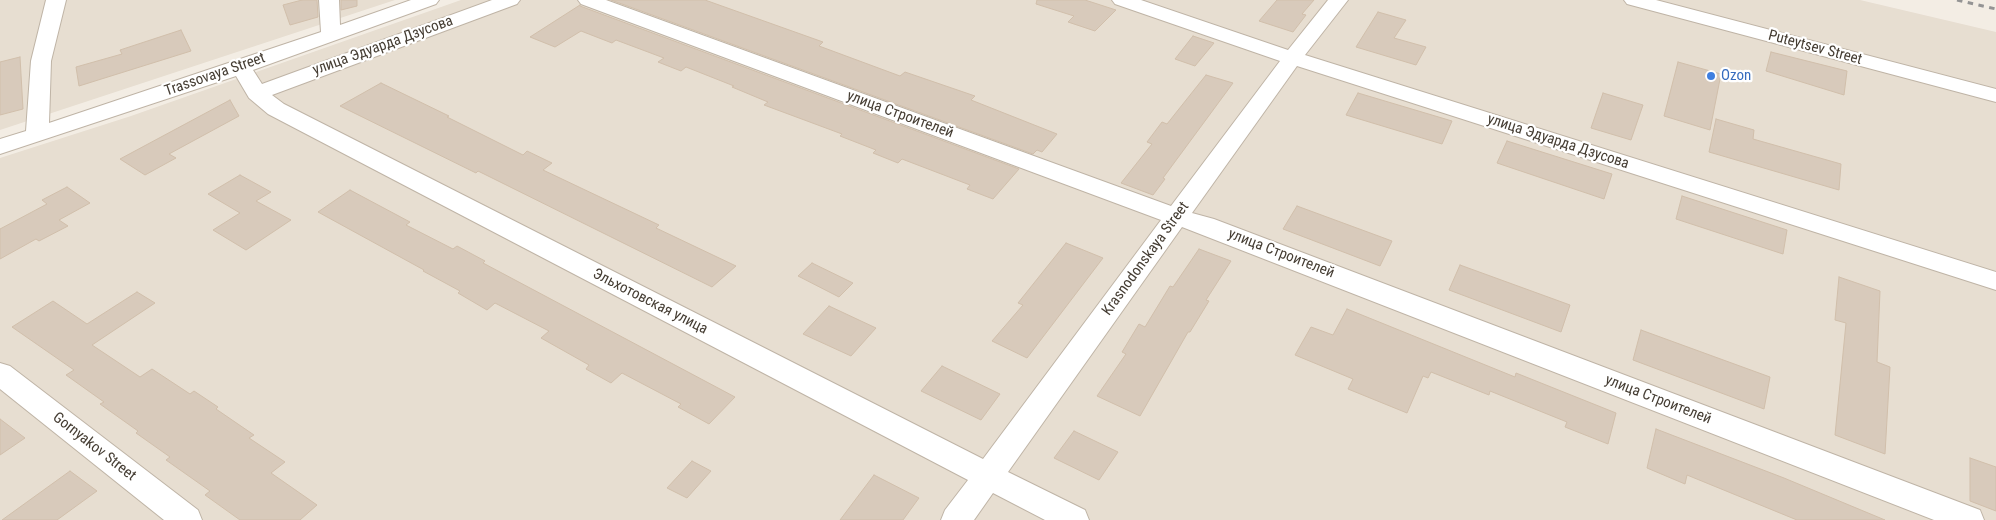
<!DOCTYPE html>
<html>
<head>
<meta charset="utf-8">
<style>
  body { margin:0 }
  canvas { display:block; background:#f3ede4 }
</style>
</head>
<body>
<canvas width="1996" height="520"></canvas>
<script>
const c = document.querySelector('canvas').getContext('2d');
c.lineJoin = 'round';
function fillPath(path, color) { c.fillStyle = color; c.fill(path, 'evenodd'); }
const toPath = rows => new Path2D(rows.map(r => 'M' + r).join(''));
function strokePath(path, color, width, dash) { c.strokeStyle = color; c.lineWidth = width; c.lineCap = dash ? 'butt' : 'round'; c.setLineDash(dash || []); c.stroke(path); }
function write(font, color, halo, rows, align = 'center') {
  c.font = font + ' "Roboto Condensed",sans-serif'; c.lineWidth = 4.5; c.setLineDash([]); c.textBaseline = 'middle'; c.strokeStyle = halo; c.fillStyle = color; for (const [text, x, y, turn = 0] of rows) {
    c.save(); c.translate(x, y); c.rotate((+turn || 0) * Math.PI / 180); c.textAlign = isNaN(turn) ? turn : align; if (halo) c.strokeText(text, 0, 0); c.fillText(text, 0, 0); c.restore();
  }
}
const residential = toPath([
  [0,0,395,0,0,130],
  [461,0,1860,0,1996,32,1996,520,0,520,0,158,131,116]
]);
const building = toPath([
  [302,0,317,0,318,17,290,25,283,5,302,0],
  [341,0,357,0,357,6,341,10,341,0],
  [611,0,705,0,823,42,819,46,900,76,905,72,975,96,971,100,1057,134,1042,152,1037,150,1033,154,611,0],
  [1037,0,1085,0,1116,10,1095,31,1068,22,1074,16,1036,4,1037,0],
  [1277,0,1314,0,1302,14,1306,15,1293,32,1259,21,1277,0],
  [580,5,580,6,1019,169,993,199,967,189,970,185,902,159,898,163,873,153,876,150,840,136,842,134,764,105,768,102,732,87,734,86,686,67,681,71,658,62,664,58,616,40,612,43,581,31,555,47,530,37,580,5],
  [1378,12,1406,20,1394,38,1426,47,1416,65,1356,47,1378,12],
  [181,30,191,51,79,86,76,67,122,54,120,50,181,30],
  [1193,36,1214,43,1195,66,1175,59,1193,36],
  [1771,52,1847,71,1844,95,1766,71,1771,52],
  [20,57,23,109,0,115,0,62,20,57],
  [1678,62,1721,74,1710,130,1664,116,1678,62],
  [1206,75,1233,83,1163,178,1165,179,1153,195,1121,183,1152,144,1147,142,1162,122,1167,124,1206,75],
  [381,83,449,116,447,117,523,155,527,151,552,163,543,170,659,225,656,228,736,266,712,287,478,171,476,173,340,106,381,83],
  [1358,93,1452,121,1442,144,1346,115,1358,93],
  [1603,93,1643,105,1631,140,1591,128,1603,93],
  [230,100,239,116,169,154,176,158,145,175,120,159,230,100],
  [1716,119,1754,130,1753,139,1841,164,1839,190,1709,152,1716,119],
  [1507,141,1612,174,1604,199,1497,163,1507,141],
  [240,175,271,192,256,201,291,220,246,250,213,230,240,213,208,194,240,175],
  [67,187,90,203,59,220,68,226,39,241,36,239,0,259,0,229,47,204,42,200,67,187],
  [350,190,410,222,406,225,453,249,457,246,485,261,483,263,735,397,709,424,678,407,681,404,622,373,611,383,586,369,589,365,541,338,549,331,495,303,487,310,458,293,460,291,423,271,424,270,318,212,350,190],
  [1682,196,1787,230,1783,254,1676,219,1682,196],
  [1297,206,1392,241,1380,266,1283,229,1297,206],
  [1066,243,1103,258,1027,358,992,341,1023,305,1018,303,1066,243],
  [1199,249,1231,261,1206,300,1209,301,1190,332,1188,332,1140,416,1097,396,1126,354,1122,352,1139,324,1145,327,1170,286,1173,287,1199,249],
  [812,263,853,283,839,297,798,276,812,263],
  [1460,265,1570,305,1561,332,1449,290,1460,265],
  [1839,277,1880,291,1877,362,1890,367,1885,454,1835,435,1846,323,1835,320,1839,277],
  [137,292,155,303,92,345,140,377,152,369,190,394,194,391,218,407,216,409,254,435,249,438,285,462,271,473,317,505,300,520,240,520,205,495,210,491,166,460,170,457,136,433,138,431,100,404,104,402,66,375,74,370,12,327,53,301,87,324,137,292],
  [829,306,876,328,851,356,803,334,829,306],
  [1347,309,1515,377,1516,373,1616,413,1608,444,1565,427,1567,422,1490,391,1489,395,1431,372,1428,378,1423,376,1407,413,1348,389,1353,379,1295,355,1311,327,1333,335,1347,309],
  [1641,330,1770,377,1764,409,1633,360,1641,330],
  [942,366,1000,394,981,420,921,391,942,366],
  [0,419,25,438,0,455,0,419],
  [1656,429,1784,478,1885,520,1797,520,1687,475,1685,484,1647,468,1656,429],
  [1074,431,1118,452,1099,480,1054,458,1074,431],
  [1970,458,1996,467,1996,511,1970,501,1970,458],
  [692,461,711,471,687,498,667,488,692,461],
  [70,471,97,491,57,520,2,520,70,471],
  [874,475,919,498,903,520,840,520,874,475]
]);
const minor = toPath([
  [46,0,66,0,51,61,49,123,321,32,319,0,339,0,340,25,411,0,439,0,436,4,253,70,262,84,492,0,520,0,517,4,272,95,284,104,983,459,1161,220,581,4,578,0,606,0,1171,206,1280,61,1115,4,1112,0,1141,0,1288,50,1328,0,1348,0,1305,55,1996,272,1996,290,1297,66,1192,213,1214,219,1980,510,1984,520,1934,520,1182,227,1008,472,1085,510,1089,520,1045,520,993,493,974,520,941,520,945,510,968,480,268,114,249,98,236,76,0,154,0,139,26,131,31,61,46,0],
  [1624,0,1656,0,1996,89,1996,102,1627,4,1624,0],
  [0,363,10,366,198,510,202,520,164,520,0,389,0,363]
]);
const rail = toPath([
  [1957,0,1996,9]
]);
const markers = [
  [1711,76,5,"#3f7fe0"]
];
const streetNames = [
  ["улица Эдуарда Дзусова",383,46,-20],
  ["Puteytsev Street",1815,48,15],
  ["Trassovaya Street",215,75,-19],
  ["улица Строителей",900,115,20],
  ["улица Эдуарда Дзусова",1558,142,18],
  ["улица Строителей",1281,254,21],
  ["Krasnodonskaya Street",1146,259,-54],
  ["Эльхотовская улица",650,302,27],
  ["улица Строителей",1658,400,21],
  ["Gornyakov Street",94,447,38]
];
const shopNames = [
  ["Ozon",1721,76]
];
fillPath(residential, '#e7ded1');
fillPath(building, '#d8cabb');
strokePath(building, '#d1bfab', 1);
strokePath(minor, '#bfb4a6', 2);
fillPath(minor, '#fff');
strokePath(rail, '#949494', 3, [5.5, 5.5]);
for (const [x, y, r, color] of markers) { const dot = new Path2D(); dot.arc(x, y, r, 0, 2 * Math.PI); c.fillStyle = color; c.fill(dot); strokePath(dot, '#fff', 2); }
write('15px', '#453d33', '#fff', streetNames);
write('15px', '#366cbe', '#fff', shopNames, 'left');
</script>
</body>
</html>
